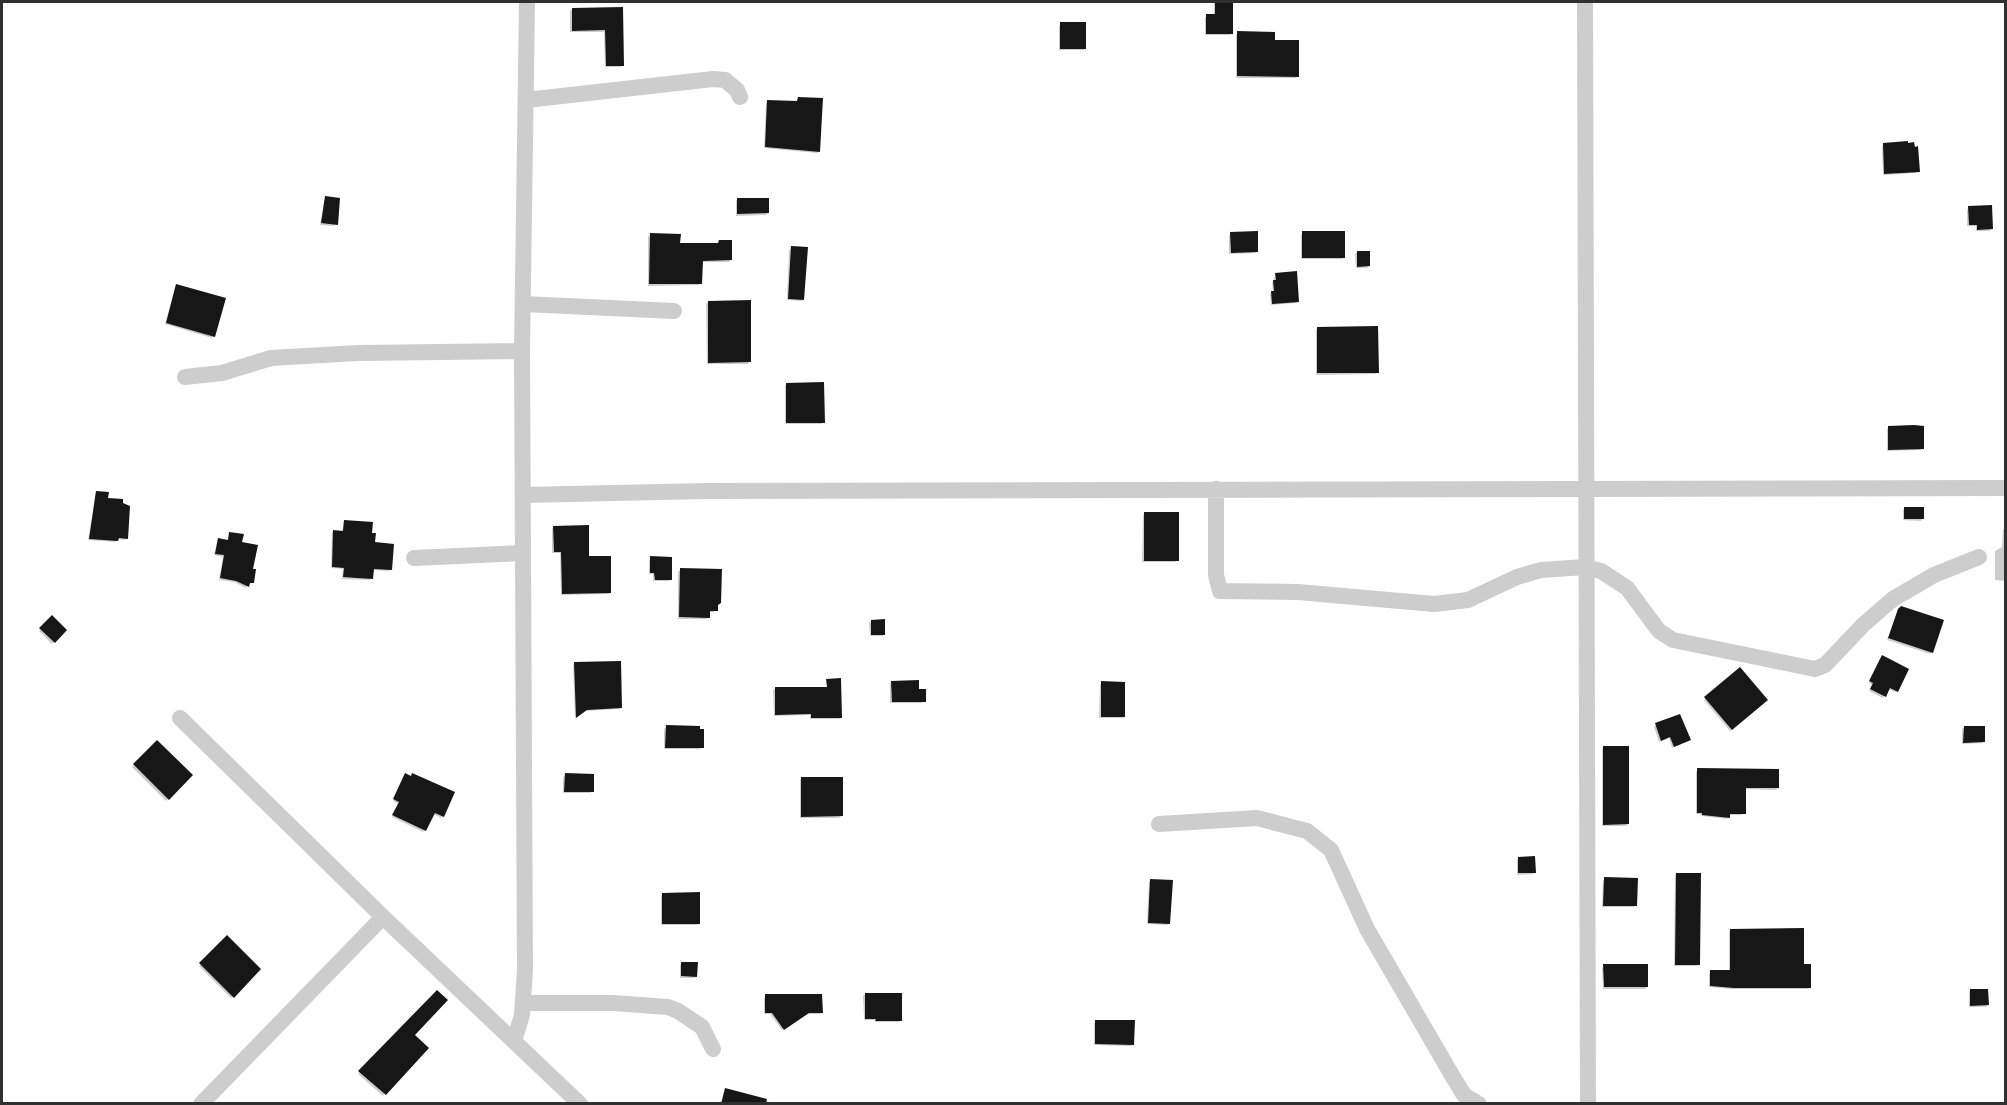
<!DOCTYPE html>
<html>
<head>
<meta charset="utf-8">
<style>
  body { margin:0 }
  #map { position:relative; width:2007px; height:1105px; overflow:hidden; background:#fff; font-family:"Titillium Web",sans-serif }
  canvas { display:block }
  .frame { position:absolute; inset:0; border:3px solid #303030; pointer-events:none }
</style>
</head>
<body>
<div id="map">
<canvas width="2007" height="1105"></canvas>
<div class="frame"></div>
</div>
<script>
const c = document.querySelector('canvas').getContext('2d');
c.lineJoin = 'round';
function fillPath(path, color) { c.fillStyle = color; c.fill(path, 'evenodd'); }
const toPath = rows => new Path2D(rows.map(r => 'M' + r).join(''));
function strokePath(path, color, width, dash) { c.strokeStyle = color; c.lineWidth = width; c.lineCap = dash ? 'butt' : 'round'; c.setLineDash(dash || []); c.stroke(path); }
const shadow = toPath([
  [1214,2,1232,2,1232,33,1230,35,1205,35,1205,17,1214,15],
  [572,9,622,9,622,66,620,67,605,67,604,32,570,32,570,11],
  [1061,24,1085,49,1083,50,1059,50,1059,26],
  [1238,33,1273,41,1298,76,1296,78,1236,78,1236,35],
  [798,99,819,151,817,153,764,148,766,104,767,102,796,103],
  [1884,144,1918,171,1916,173,1883,175,1882,146],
  [325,198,336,224,334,226,320,225],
  [738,199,768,213,766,215,736,216,736,201],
  [1968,208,1992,229,1990,231,1976,231,1976,226,1967,226,1967,210],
  [1303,233,1344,257,1342,259,1301,259,1301,235],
  [1231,234,1257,251,1255,253,1229,254,1229,235],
  [650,235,679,245,731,260,729,262,701,262,700,283,699,285,648,286,648,237],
  [791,248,803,299,801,301,787,300,789,250],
  [1357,252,1369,266,1367,268,1356,268,1355,254],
  [1276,274,1298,301,1296,303,1271,305,1270,294,1273,292,1272,283],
  [176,286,213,336,212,338,165,324],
  [708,302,749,362,748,364,707,364,706,304],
  [1318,328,1377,372,1376,374,1316,375,1316,330],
  [787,384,823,422,822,424,785,424,785,386],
  [1889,427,1923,448,1921,450,1887,451,1887,429],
  [96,492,107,500,127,538,125,540,118,539,115,542,88,540],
  [1905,508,1922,519,1921,521,1903,520,1903,510],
  [1144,514,1177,560,1175,562,1142,562,1143,516],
  [344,521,370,534,391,569,389,571,372,570,370,580,342,579,343,569,331,568,332,533,333,531,342,532],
  [554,527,587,558,610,593,608,594,561,595,560,553,552,553,552,529],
  [2006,527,2006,581,1995,580,1995,551,2002,547,2003,530],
  [230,534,241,543,251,570,252,583,248,584,246,588,234,582,219,580,223,557,214,555,217,542,219,540,227,541],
  [651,558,670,579,669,581,653,581,653,574,649,574,649,560],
  [680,570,718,605,714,612,709,612,707,619,678,619,678,572],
  [1898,611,1932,652,1930,654,1887,640],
  [52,617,65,630,52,644,39,631],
  [871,621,884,634,882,636,870,636,869,623],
  [1880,659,1897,691,1895,692,1888,689,1883,698,1869,691,1872,685,1869,683],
  [575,664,621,707,619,709,584,711,575,718,573,665],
  [1740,669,1766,700,1730,731,1704,700],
  [892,682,918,691,924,701,922,703,890,703,890,684],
  [1102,683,1124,717,1122,718,1099,718,1100,685],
  [775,688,841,718,839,719,810,719,810,715,774,716,773,690],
  [1656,725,1689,740,1672,748,1669,738,1659,742,1654,727],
  [666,727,702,747,700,749,664,749,664,729],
  [1964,727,1984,741,1982,743,1962,744,1962,729],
  [157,742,191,775,166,801,132,767],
  [1603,747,1628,824,1626,826,1602,826,1602,749],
  [1698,770,1778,788,1776,790,1745,789,1744,813,1742,815,1729,815,1727,819,1701,816,1701,814,1696,814,1696,772],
  [565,775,592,791,590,793,563,793,563,777],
  [404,777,443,816,441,818,433,814,423,832,392,817,398,804,393,801],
  [802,779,841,816,839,818,800,818,800,780],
  [1519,858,1534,872,1533,874,1517,875,1517,860],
  [1676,874,1699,964,1697,966,1674,966,1675,876],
  [1605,879,1635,905,1634,907,1602,907,1603,881],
  [1151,880,1169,923,1167,925,1147,924,1149,882],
  [662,894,699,923,697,925,661,925,661,896],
  [1731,930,1803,965,1810,988,1808,989,1732,989,1709,987,1709,973,1711,971,1729,972,1729,932],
  [227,937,259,969,231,998,199,966],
  [682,963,696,976,694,978,680,978,680,965],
  [1604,966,1647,987,1645,989,1603,989,1602,968],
  [1971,990,1988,1005,1986,1007,1969,1007,1969,992],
  [437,992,413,1035,383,1096,358,1074],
  [865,994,900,1020,899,1022,875,1022,876,1020,864,1020,863,996],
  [766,996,822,1012,820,1014,806,1014,782,1030,770,1014,764,1014,764,998],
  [1096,1021,1133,1044,1131,1046,1094,1045,1094,1023],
  [726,1090,777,1104,721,1104]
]);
const building = toPath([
  [1215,2,1233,2,1233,34,1206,34,1206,14,1215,14],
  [623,7,624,66,606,66,605,30,572,31,572,8],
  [1060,22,1086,22,1086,49,1060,49],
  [1237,31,1275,32,1275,40,1299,40,1299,77,1237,76],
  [798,97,823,98,820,152,765,147,767,100,797,101],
  [1908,141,1908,143,1914,142,1915,147,1918,146,1920,172,1884,174,1883,143],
  [325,196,340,198,338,225,321,223],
  [737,198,769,198,769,213,737,214],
  [1992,205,1993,229,1977,230,1977,225,1969,225,1968,206],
  [1258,231,1258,252,1231,253,1230,232],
  [1302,231,1345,231,1345,258,1302,258],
  [650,233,681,234,680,243,718,243,719,240,732,240,732,260,703,261,702,284,649,284],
  [791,246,808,247,804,300,788,299],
  [1357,251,1370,251,1370,266,1357,267],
  [1297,271,1299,302,1272,304,1271,291,1274,291,1273,280,1276,280,1275,273],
  [176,284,226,298,215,337,166,323],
  [751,300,751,362,708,363,708,301],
  [1378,326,1379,373,1317,373,1317,327],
  [824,382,825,423,786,423,786,383],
  [1914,425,1924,426,1924,449,1888,450,1888,426],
  [96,491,109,492,108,498,123,499,123,503,130,506,128,539,119,538,118,541,89,539],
  [1904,507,1924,507,1924,519,1904,519],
  [1144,512,1179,512,1179,561,1144,561],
  [344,520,373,522,372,533,376,533,375,542,394,544,392,570,374,569,373,579,357,578,343,577,344,568,332,567,333,530,343,531],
  [589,525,589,556,611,556,611,593,562,594,561,552,554,552,553,526],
  [229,532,244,534,242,542,258,545,253,569,256,569,254,583,250,583,249,587,236,581,220,578,224,555,215,554,218,538,228,540],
  [650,556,672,557,672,580,655,580,654,573,650,573],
  [680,568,722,569,721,603,718,605,718,611,710,611,710,618,679,617],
  [1901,606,1944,620,1933,653,1888,638,1898,609],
  [52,615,67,630,55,643,39,628],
  [885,619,885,635,871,635,871,620],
  [1882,655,1909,669,1898,692,1890,688,1886,697,1870,689,1873,683,1869,681],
  [621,661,622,708,587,710,576,718,574,662],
  [1740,667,1768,700,1732,730,1704,697],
  [841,678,842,718,811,718,811,714,775,715,775,687,827,687,826,679],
  [919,680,919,689,926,689,926,702,892,702,891,681],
  [1101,681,1125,682,1125,717,1101,717],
  [1680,714,1691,740,1674,747,1670,737,1661,741,1655,723],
  [666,725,700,726,700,729,704,729,704,748,665,748],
  [1964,726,1985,726,1985,742,1963,743],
  [157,740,193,775,169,800,133,764],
  [1603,746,1629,746,1629,824,1603,825],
  [1697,768,1779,769,1779,788,1746,788,1746,814,1730,814,1730,818,1702,815,1702,813,1697,813],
  [405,773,411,776,412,773,455,792,444,817,435,813,426,831,392,815,399,802,393,799],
  [565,773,594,774,594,792,564,792],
  [801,777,843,777,843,816,801,817],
  [1535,856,1536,873,1518,873,1518,857],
  [1676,873,1701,873,1700,965,1675,965],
  [1604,877,1638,878,1637,906,1603,906],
  [1150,879,1173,880,1170,924,1148,923],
  [700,892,700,924,662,924,662,893],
  [1804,928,1804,964,1811,964,1811,988,1734,988,1710,986,1710,970,1730,970,1730,929],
  [227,935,261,969,234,998,199,963],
  [681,962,698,962,697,977,681,976],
  [1603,964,1648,964,1648,987,1604,987],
  [1970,989,1988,989,1989,1005,1970,1006],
  [437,990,448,1000,415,1035,429,1048,386,1095,358,1071],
  [865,993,902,993,902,1021,875,1021,876,1019,865,1019],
  [765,994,822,994,823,1013,809,1013,784,1030,772,1013,765,1013],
  [1095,1020,1135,1020,1134,1045,1095,1044],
  [725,1088,767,1099,766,1104,721,1104]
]);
const minor = toPath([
  [1585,2,1588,1104],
  [526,100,713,79,725,80,737,90,740,97],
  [524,304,674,311],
  [185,377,222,373,271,358,358,353,522,351],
  [1216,489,1216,575,1220,591,1298,592,1434,604,1468,600,1517,577,1541,570,1585,567,1601,571,1627,588,1659,631,1673,640,1815,669,1825,665,1864,624,1893,599,1934,575,1979,557],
  [523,495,707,491,2006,488],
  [414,558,523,553],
  [180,718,383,917,580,1104],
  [1159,824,1257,818,1307,831,1331,850,1367,929,1453,1077,1464,1095,1479,1104],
  [523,1003,613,1003,668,1007,678,1011,702,1027,713,1049],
  [514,1041,522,1015,525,970,522,351,527,2],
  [201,1104,383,917]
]);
fillPath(shadow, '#0003');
fillPath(building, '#171717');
strokePath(minor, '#cdcdcd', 16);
</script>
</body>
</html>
